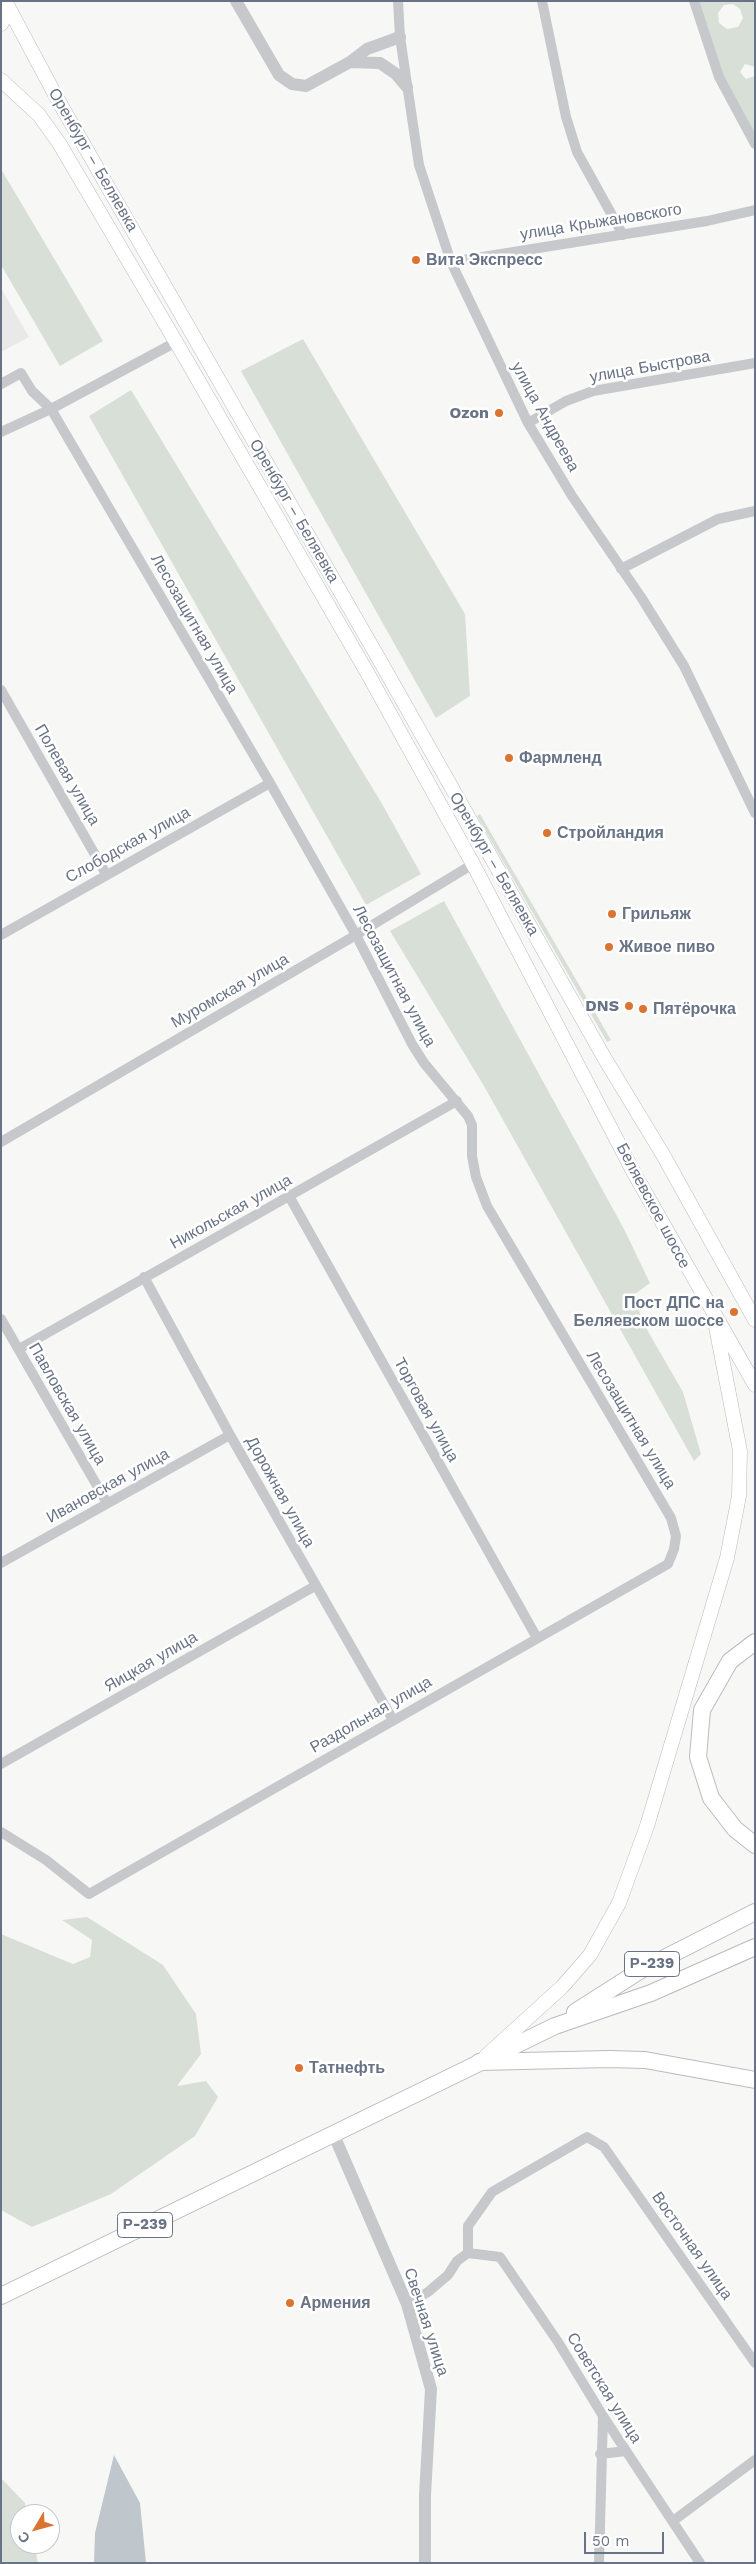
<!DOCTYPE html>
<html>
<head>
<meta charset="utf-8">
<style>
  body { margin:0 }
  #map { position:relative; width:756px; height:2564px; overflow:hidden; background:#f7f8f5; font-family:"Work Sans",sans-serif }
  canvas { display:block }
  .frame { position:absolute; inset:0; border:2px solid #687385; pointer-events:none }
  .north { position:absolute; left:10px; top:2504px; width:50px; height:50px; box-sizing:border-box; background:#fff; border:1px solid #c3c7ce; border-radius:50%; rotate:233deg; font-size:14px; font-weight:700; line-height:20px; text-align:center; color:#687385 }
  .north::after { content:''; display:block; margin:auto; width:18px; height:22px; background:#dd7330; clip-path:polygon(50% 0,100% 100%,50% 72%,0 100%) }
  .scale { position:absolute; left:584px; top:2532px; width:80px; height:22px; box-sizing:border-box; border:2px solid #687385; border-top:0; padding-left:6px; font-size:15px; line-height:18px; white-space:nowrap; color:#687385; -webkit-text-stroke:4px #fff; paint-order:stroke }
</style>
</head>
<body>
<div id="map">
<canvas width="756" height="2564"></canvas>
<div class="frame"></div>
<div class="north">С</div>
<div class="scale">50 m</div>
</div>
<script>
const c = document.querySelector('canvas').getContext('2d');
c.lineJoin = 'round';
function fillPath(path, color) { c.fillStyle = color; c.fill(path, 'evenodd'); }
const toPath = rows => new Path2D(rows.map(r => 'M' + r).join(''));
function strokePath(path, color, width, dash) { c.strokeStyle = color; c.lineWidth = width; c.lineCap = dash ? 'butt' : 'round'; c.setLineDash(dash || []); c.stroke(path); }
function write(font, color, halo, rows, align = 'center') {
  c.font = font + ' "Work Sans",sans-serif'; c.lineWidth = 5; c.setLineDash([]); c.textBaseline = 'middle'; c.strokeStyle = halo; c.fillStyle = color; for (const [text, x, y, turn = 0] of rows) {
    c.save(); c.translate(x, y); c.rotate((+turn || 0) * Math.PI / 180); c.textAlign = isNaN(turn) ? turn : align; if (halo) c.strokeText(text, 0, 0); c.fillText(text, 0, 0); c.restore();
  }
}
const built = toPath([
  [1,288,29,337,1,352]
]);
const green = toPath([
  [697,1,755,1,755,67,745,64,740,72,746,79,755,76,755,136,723,76],
  [733,4,740,9,743,18,738,27,727,29,719,23,718,13,724,5],
  [1,169,103,341,60,366,1,265],
  [303,339,465,614,470,696,436,718,241,371],
  [131,390,381,802,421,874,366,905,89,416],
  [480,814,611,1040,607,1042,477,816],
  [444,901,624,1229,650,1283,635,1294,642,1321,683,1392,701,1454,694,1461,484,1086,390,931],
  [87,1917,163,1965,196,2014,201,2054,177,2086,206,2081,218,2097,195,2136,111,2194,32,2227,1,2210,1,1934,73,1964,90,1957,92,1940,62,1920],
  [1,2478,25,2503,27,2514,20,2514,20,2544,34,2544,38,2563,1,2563]
]);
const water = toPath([
  [114,2455,140,2503,146,2563,94,2563,95,2533]
]);
const minor = toPath([
  [398,1,400,37,419,165,451,262,528,423,572,496,641,597,684,666,755,813],
  [542,1,566,117,577,152,623,235],
  [694,1,719,77,755,144],
  [451,262,707,221,755,210],
  [1,384,21,373,32,391,51,409,270,783,356,935,412,1044,424,1063,468,1116,472,1125,472,1156,476,1177,487,1206,671,1518,676,1536,674,1549,668,1564,89,1894,46,1860,1,1832],
  [528,423,566,401,593,391,755,363],
  [1,432,51,409,176,342],
  [621,569,718,519,755,511],
  [1,690,106,874],
  [1,935,270,783],
  [1,1142,356,935,473,864],
  [289,1196,537,1638],
  [144,1277,230,1435,393,1720],
  [1,1319,107,1503],
  [19,1349,457,1101],
  [1,1563,230,1435],
  [1,1764,315,1586],
  [468,2253,500,2257,558,2342,603,2416,700,2563],
  [407,2304,428,2292,448,2275,457,2261,468,2253,468,2226,492,2192,587,2137,604,2147,755,2363],
  [600,2454,626,2451],
  [673,2521,755,2460],
  [599,2563,603,2416]
]);
const tertiary = toPath([
  [236,1,279,75,292,84,306,86,350,62,367,49,400,37],
  [350,62,380,63,396,74,407,87],
  [333,2133,407,2304,431,2389,425,2495,425,2563]
]);
const secondary = toPath([
  [5,1,58,100,383,666,605,1059,662,1153,755,1320],
  [1,24,9,10],
  [1,80,39,115,59,143,176,342,368,674,473,864,634,1173,755,1385],
  [486,2056,562,1987,590,1955,619,1903,647,1826,727,1558,739,1496,740,1451,716,1327]
]);
const primary = toPath([
  [755,1642,730,1661,702,1710,698,1757,711,1798,735,1829,755,1845],
  [479,2062,609,2059,645,2060,755,2080]
]);
const trunk = toPath([
  [575,2012,641,1970,755,1912],
  [1,2296,555,2026,651,1993,755,1947]
]);
const markers = [
  [416,260,5,"#dd7330"],
  [499,413,5,"#dd7330"],
  [509,758,5,"#dd7330"],
  [547,833,5,"#dd7330"],
  [612,914,5,"#dd7330"],
  [609,947,5,"#dd7330"],
  [629,1006,5,"#dd7330"],
  [643,1009,5,"#dd7330"],
  [734,1312,5,"#dd7330"],
  [299,2068,5,"#dd7330"],
  [290,2303,5,"#dd7330"]
];
const shields = [
  [652,1964,55],
  [145,2225,55]
];
const shieldNames = [
  ["Р-239",652,1964],
  ["Р-239",145,2225]
];
const streetNames = [
  ["Оренбург – Беляевка",93,160,60],
  ["улица Крыжановского",601,222,-9],
  ["улица Быстрова",650,367,-10],
  ["улица Андреева",545,417,61],
  ["Оренбург – Беляевка",294,511,60],
  ["Лесозащитная улица",194,624,60],
  ["Полевая улица",67,775,60],
  ["Слободская улица",128,845,-29],
  ["Оренбург – Беляевка",494,864,60],
  ["Лесозащитная улица",394,976,62],
  ["Муромская улица",230,991,-30],
  ["Беляевское шоссе",653,1206,62],
  ["Никольская улица",231,1212,-29],
  ["Павловская улица",67,1404,60],
  ["Торговая улица",426,1410,61],
  ["Лесозащитная улица",631,1420,59],
  ["Ивановская улица",108,1486,-29],
  ["Дорожная улица",280,1492,61],
  ["Яицкая улица",151,1662,-30],
  ["Раздольная улица",371,1715,-30],
  ["Восточная улица",692,2246,55],
  ["Свечная улица",426,2322,72],
  ["Советская улица",604,2388,58]
];
const poiNames = [
  ["Вита Экспресс",426,260],
  ["Ozon",489,413,"right"],
  ["Фармленд",519,758],
  ["Стройландия",557,833],
  ["Грильяж",622,914],
  ["Живое пиво",619,947],
  ["DNS",619,1006,"right"],
  ["Пятёрочка",653,1009],
  ["Пост ДПС на",724,1303,"right"],
  ["Беляевском шоссе",724,1321,"right"],
  ["Татнефть",309,2068],
  ["Армения",300,2303]
];
fillPath(built, '#e8e9e8');
fillPath(green, '#d8dfd6');
fillPath(water, '#bfc7cc');
strokePath(secondary, '#b8bbc0', 15);
strokePath(primary, '#b9bbc0', 18);
strokePath(trunk, '#b8babe', 18);
strokePath(minor, '#c6c8cc', 10);
strokePath(tertiary, '#c6c8cc', 12);
strokePath(secondary, '#fff', 14);
strokePath(primary, '#fff', 16);
strokePath(trunk, '#fff', 16);
for (const [x, y, r, color] of markers) { const dot = new Path2D(); dot.arc(x, y, r, 0, 2 * Math.PI); c.fillStyle = color; c.fill(dot); strokePath(dot, '#fff', 2); }
for (const [x, y, w] of shields) { const box = new Path2D(); box.roundRect(x - w / 2, y - 12.5, w, 25, 4); c.fillStyle = '#fff'; c.fill(box); strokePath(box, '#687385', 1); }
write('bold 15px', '#687385', null, shieldNames);
write('16px', '#687385', '#fff', streetNames);
write('bold 16px', '#687385', '#fff', poiNames, 'left');
</script>
</body>
</html>
